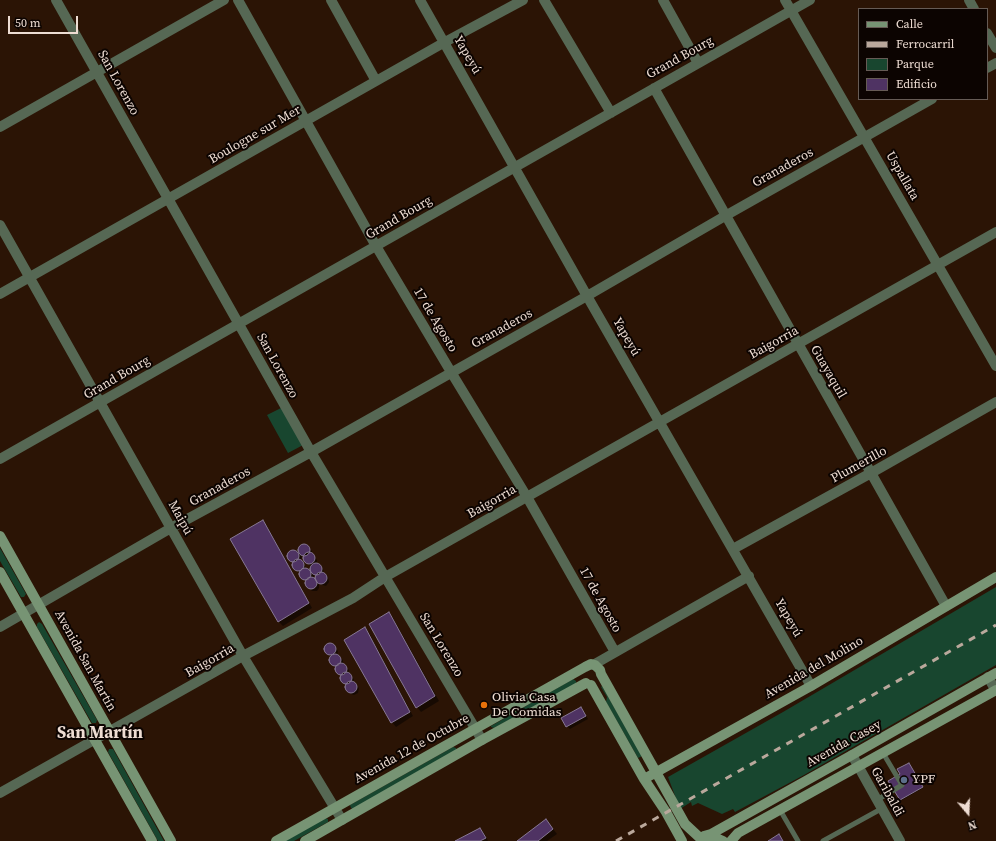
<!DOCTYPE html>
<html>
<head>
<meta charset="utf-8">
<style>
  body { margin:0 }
  #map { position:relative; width:996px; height:841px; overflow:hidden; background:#2b1405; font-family:"Source Serif 4",serif }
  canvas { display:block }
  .legend { position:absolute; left:858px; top:8px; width:130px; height:92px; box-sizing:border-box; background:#0c0401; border:1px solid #665b55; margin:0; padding:5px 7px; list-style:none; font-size:12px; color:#eeddd3 }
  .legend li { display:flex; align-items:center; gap:8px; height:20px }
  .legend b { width:20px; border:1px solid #665b55 }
  .north { position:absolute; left:948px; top:793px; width:40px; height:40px; -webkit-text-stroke:3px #0c0401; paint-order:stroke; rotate:161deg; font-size:11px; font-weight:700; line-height:16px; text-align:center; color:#eeddd3 }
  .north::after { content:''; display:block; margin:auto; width:14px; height:18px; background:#eeddd3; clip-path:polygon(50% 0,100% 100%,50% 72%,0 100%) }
  .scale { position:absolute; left:8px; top:16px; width:70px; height:18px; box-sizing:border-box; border:2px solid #eeddd3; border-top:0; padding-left:5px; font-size:12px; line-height:14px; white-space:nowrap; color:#eeddd3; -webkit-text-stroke:3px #0c0401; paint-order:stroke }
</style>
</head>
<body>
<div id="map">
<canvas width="996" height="841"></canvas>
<ul class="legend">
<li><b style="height:5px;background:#779474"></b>Calle</li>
<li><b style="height:5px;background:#baa89c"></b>Ferrocarril</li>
<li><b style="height:11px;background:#18462f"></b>Parque</li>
<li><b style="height:11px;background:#4f3363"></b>Edificio</li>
</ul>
<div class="north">N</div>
<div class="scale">50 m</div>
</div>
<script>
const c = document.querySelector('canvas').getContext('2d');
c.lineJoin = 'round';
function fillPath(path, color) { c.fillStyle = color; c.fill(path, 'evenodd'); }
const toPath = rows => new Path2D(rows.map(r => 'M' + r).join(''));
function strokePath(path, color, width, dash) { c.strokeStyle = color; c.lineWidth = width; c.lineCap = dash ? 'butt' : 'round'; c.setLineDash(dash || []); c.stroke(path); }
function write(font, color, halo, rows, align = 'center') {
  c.font = font + ' "Source Serif 4",serif'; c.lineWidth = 4; c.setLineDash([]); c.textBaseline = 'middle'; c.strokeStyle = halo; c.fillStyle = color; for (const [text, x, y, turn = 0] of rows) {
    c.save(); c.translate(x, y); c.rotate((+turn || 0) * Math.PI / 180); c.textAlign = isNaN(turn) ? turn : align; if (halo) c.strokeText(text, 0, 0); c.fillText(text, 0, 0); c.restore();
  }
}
const green = toPath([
  [285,406,305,444,288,453,267,415],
  [0,548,26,594,24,597,21,597,0,561],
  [996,587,996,665,804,775,735,812,733,809,722,814,698,803,692,806,691,802,680,809,668,777,783,712],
  [39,622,42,624,97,720,96,723,92,723,37,627,37,624],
  [573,679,576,681,576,684,494,728,491,727,491,726],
  [602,686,642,756,638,758,606,702,607,697,601,687],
  [453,747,456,748,456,750,353,809,351,808,350,805],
  [109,749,113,749,164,841,158,841,108,752],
  [325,818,328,819,328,822,294,841,285,841]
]);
const shadow = toPath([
  [263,522,267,526,312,608,283,626,278,621],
  [305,545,312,551,312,554,317,560,317,564,323,569,324,574,328,577,329,582,326,586,319,584,319,588,317,591,312,591,309,588,306,584,306,581,301,577,300,573,295,569,293,566,294,563,289,558,289,553,293,551,300,553,299,549,300,546],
  [302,555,304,557,304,559,309,565,312,566,310,572,306,570,305,565,301,561],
  [314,575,316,576,316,581,313,579],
  [389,614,393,618,439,701,421,712,417,707],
  [364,629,369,633,413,716,396,727,392,722],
  [330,644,333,645,338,651,337,656,343,660,343,665,349,670,348,674,354,679,353,682,359,688,358,693,354,695,351,694,346,688,346,685,341,678,341,676,336,671,336,667,331,662,331,657,327,654,325,649,327,646],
  [581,708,588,719,570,729,567,726],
  [910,765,923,788,902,800,901,774],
  [546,820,557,834,547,841,518,841],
  [480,829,484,833,488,841,457,841]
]);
const building = toPath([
  [263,520,309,603,278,622,230,539,263,520],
  '298 550a6 6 0 1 1 12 0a6 6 0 1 1-12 0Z',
  '287 556a6 6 0 1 1 12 0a6 6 0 1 1-12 0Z',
  '303 558a6 6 0 1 1 12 0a6 6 0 1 1-12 0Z',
  '292 565a6 6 0 1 1 12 0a6 6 0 1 1-12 0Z',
  '310 569a6 6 0 1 1 12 0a6 6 0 1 1-12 0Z',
  '299 574a6 6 0 1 1 12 0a6 6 0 1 1-12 0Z',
  '315 578a6 6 0 1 1 12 0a6 6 0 1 1-12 0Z',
  '305 583a6 6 0 1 1 12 0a6 6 0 1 1-12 0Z',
  [389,612,435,696,416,708,369,624,389,612],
  [365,627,410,712,391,723,344,640,365,627],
  '324 649a6 6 0 1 1 12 0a6 6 0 1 1-12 0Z',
  '329 660a6 6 0 1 1 12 0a6 6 0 1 1-12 0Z',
  '335 669a6 6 0 1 1 12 0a6 6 0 1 1-12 0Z',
  '340 678a6 6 0 1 1 12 0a6 6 0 1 1-12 0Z',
  '345 687a6 6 0 1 1 12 0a6 6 0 1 1-12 0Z',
  [581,707,586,716,566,727,561,718,581,707],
  [909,763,923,787,900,800,888,781,900,774,897,769,909,763],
  [546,819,553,829,538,841,517,841,546,819],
  [480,828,486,838,480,841,455,841,480,828],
  [779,834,783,841,768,841,779,834]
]);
const lane = toPath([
  [877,800,902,785,883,753],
  [780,810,798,841],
  [823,841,881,809]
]);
const street = toPath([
  [56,0,311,452,482,740],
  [238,0,376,246,451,372,527,497,615,652],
  [331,0,376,81],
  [420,0,587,296,811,686],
  [544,0,611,113],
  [663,0,698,63],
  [785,0,996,366],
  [969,0,974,9],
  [987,33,996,48],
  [987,68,996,63],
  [654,88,946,606],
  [0,127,224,0],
  [0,225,243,656,342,820],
  [0,294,445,42,523,0],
  [0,459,810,0],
  [733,549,871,473,996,402],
  [0,627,171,528,311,452,587,296,725,216,932,99],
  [593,665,749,576],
  [988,677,996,691],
  [852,755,900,841],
  [0,793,243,656,353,598,385,577,996,232]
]);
const secondary = toPath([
  [0,536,171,841],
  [0,572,152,841],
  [591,685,644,779,666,812,682,841],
  [644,779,811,686,996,577],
  [704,836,711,834,852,755,996,673],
  [704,836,714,837,723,841],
  [276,841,585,667,591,664,595,665,600,670,601,674,685,824,700,838],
  [305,841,482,740,586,683],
  [731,841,738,833,996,690]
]);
const rail = toPath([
  [616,841,996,625]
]);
const markers = [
  [484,705,4,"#e8710a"],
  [904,780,4,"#5c6f8a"]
];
const streetNames = [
  ["Yapeyú",467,55,60],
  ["Grand Bourg",680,58,-29],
  ["San Lorenzo",118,83,61],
  ["Boulogne sur Mer",255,135,-30],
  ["Granaderos",783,168,-29],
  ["Uspallata",902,176,60],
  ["Grand Bourg",399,218,-30],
  ["17 de Agosto",435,320,59],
  ["Granaderos",502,329,-29],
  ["Yapeyú",626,337,60],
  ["Baigorria",774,343,-29],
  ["San Lorenzo",277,366,61],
  ["Guayaquil",828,372,60],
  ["Grand Bourg",117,378,-30],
  ["Plumerillo",859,465,-29],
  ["Granaderos",220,487,-29],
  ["Baigorria",492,502,-30],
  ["Maipú",180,518,61],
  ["17 de Agosto",600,600,61],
  ["Yapeyú",788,618,60],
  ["San Lorenzo",441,645,59],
  ["Avenida San Martín",85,661,61],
  ["Baigorria",210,661,-30],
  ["Avenida del Molino",814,668,-30],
  ["Avenida Casey",844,744,-29],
  ["Avenida 12 de Octubre",412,749,-29],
  ["Garibaldi",887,792,61]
];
const poiNames = [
  ["Olivia Casa",492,698],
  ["De Comidas",492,713],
  ["YPF",912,780]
];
const districtNames = [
  ["San Martín",100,734]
];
fillPath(green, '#18462f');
fillPath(shadow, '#0007');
fillPath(building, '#4f3363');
strokePath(building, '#877894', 1);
strokePath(lane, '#566854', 5);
strokePath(street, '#566854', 10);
strokePath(secondary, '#779474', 10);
strokePath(rail, '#baa89c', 3, [7, 7]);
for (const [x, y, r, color] of markers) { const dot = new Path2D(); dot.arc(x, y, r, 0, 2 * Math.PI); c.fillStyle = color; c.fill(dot); strokePath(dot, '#0c0401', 1.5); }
write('13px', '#eeddd3', '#0c0401', streetNames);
write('13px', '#eeddd3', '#0c0401', poiNames, 'left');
write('bold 17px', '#eeddd3', '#0c0401', districtNames);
</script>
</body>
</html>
